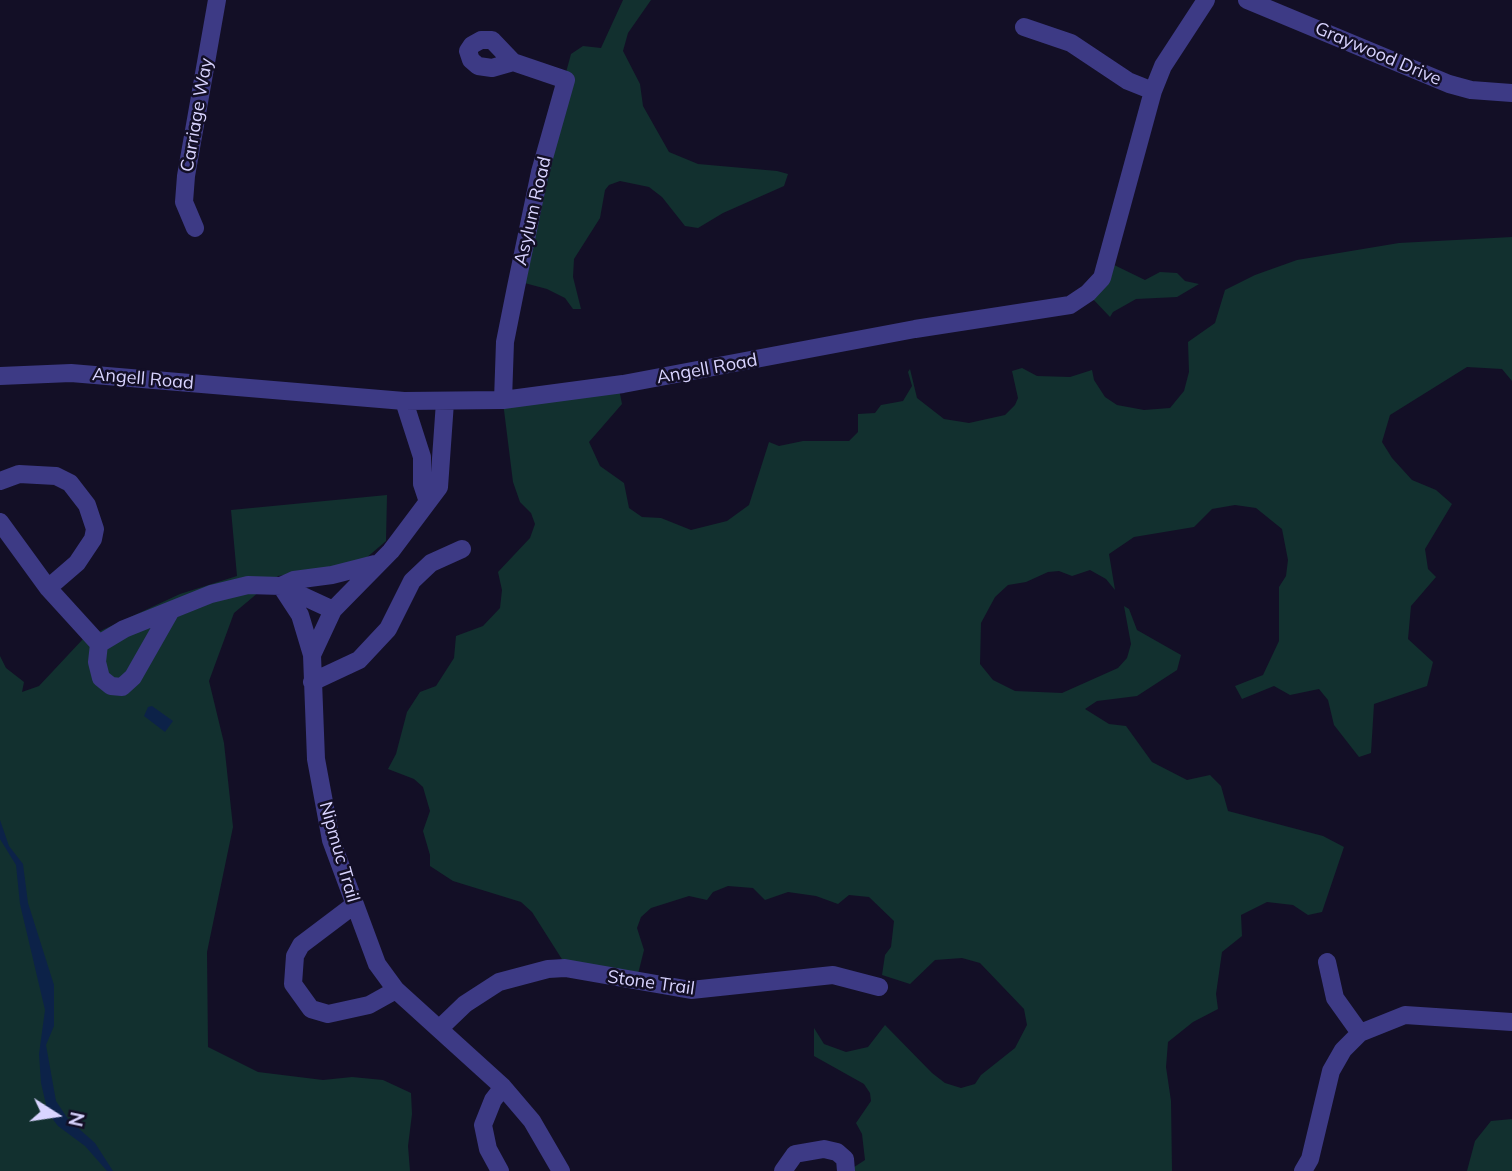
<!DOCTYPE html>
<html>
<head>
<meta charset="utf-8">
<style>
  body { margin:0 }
  #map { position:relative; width:1512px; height:1171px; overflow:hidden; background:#130f26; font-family:Mulish,sans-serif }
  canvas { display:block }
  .north { position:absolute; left:21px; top:1080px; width:70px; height:70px; -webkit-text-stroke:5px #130f26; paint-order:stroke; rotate:102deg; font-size:19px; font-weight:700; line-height:28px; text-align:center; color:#d9d4ff }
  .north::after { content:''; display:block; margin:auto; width:24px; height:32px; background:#d9d4ff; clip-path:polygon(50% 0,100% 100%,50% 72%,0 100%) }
</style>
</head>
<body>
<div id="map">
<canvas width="1512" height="1171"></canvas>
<div class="north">N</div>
</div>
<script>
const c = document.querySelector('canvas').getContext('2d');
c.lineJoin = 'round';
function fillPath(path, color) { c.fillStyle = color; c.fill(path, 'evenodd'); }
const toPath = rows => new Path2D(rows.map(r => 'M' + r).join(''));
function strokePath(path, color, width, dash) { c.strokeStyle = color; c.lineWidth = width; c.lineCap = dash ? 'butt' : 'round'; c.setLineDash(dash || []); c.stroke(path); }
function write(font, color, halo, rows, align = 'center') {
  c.font = font + ' Mulish,sans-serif'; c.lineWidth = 5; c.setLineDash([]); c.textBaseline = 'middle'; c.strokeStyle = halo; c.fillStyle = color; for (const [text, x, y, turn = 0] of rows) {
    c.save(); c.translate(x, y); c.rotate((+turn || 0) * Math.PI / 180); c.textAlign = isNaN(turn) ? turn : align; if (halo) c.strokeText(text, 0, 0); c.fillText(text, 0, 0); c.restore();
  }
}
const green = toPath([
  [623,0,651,0,628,33,623,51,640,84,643,106,669,152,698,164,777,171,788,174,784,186,723,213,698,228,685,226,662,197,649,187,620,181,609,185,605,190,600,218,574,259,573,277,581,309,573,309,565,298,547,289,517,281,536,183,571,54,583,46,601,48],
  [1512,237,1512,381,1502,369,1467,367,1390,415,1382,442,1392,458,1412,480,1436,490,1452,504,1425,549,1428,569,1436,577,1411,606,1408,639,1433,662,1427,686,1374,704,1371,753,1359,757,1334,725,1328,700,1319,689,1290,695,1274,686,1242,699,1235,686,1263,675,1279,641,1279,587,1286,576,1288,560,1282,529,1256,508,1235,505,1212,509,1194,527,1134,537,1109,554,1115,590,1106,579,1090,570,1072,576,1059,571,1048,572,1026,582,1008,585,995,597,981,623,980,664,993,680,1015,691,1062,693,1118,668,1127,658,1131,644,1124,606,1129,609,1137,630,1181,655,1177,670,1137,696,1097,701,1085,709,1109,724,1126,726,1152,762,1187,780,1210,775,1221,786,1228,811,1323,836,1344,847,1322,912,1308,915,1293,905,1267,902,1241,915,1242,936,1222,952,1216,994,1218,1009,1193,1022,1168,1042,1166,1067,1171,1101,1172,1171,848,1171,865,1160,862,1134,856,1123,871,1101,870,1093,864,1084,814,1056,814,1028,824,1044,846,1052,868,1047,885,1025,932,1073,945,1083,961,1088,975,1084,981,1075,1015,1048,1027,1025,1024,1009,980,963,962,958,935,960,910,984,882,975,885,955,891,947,894,921,869,897,849,895,838,904,816,896,788,892,765,900,753,888,728,886,713,892,707,900,689,896,651,908,641,917,637,928,644,950,637,978,565,964,532,912,521,902,453,881,430,866,430,855,423,831,430,811,423,787,414,779,388,769,396,754,407,712,420,692,436,686,454,658,456,636,483,626,500,608,502,590,498,572,530,538,535,524,531,513,520,502,513,482,502,394,617,379,622,404,589,442,600,466,624,483,629,508,642,517,661,518,691,530,727,521,749,505,769,442,779,446,803,441,849,441,858,432,858,414,875,413,881,405,903,401,912,386,908,372,910,369,917,398,944,419,969,423,1005,415,1015,405,1018,398,1012,371,1022,368,1037,376,1070,377,1092,370,1094,380,1105,397,1117,405,1144,410,1170,408,1184,391,1189,372,1188,342,1215,323,1225,290,1255,275,1297,260,1399,243],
  [1108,262,1145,280,1160,272,1177,273,1185,281,1199,284,1177,297,1136,299,1113,312,1110,317,1091,297],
  [387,495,386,541,358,565,278,576,234,613,209,681,224,743,233,827,207,952,208,1047,258,1072,323,1080,352,1077,383,1080,411,1093,412,1114,408,1146,410,1171,0,1171,0,656,6,668,24,682,22,692,39,686,83,639,180,594,237,576,231,510],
  [1512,1119,1512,1171,1467,1171,1475,1141,1491,1121]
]);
const water = toPath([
  [152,706,173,721,165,732,144,716,148,707],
  [0,820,9,846,23,864,28,903,54,985,54,1026,46,1045,56,1101,68,1119,95,1143,113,1171,107,1171,85,1146,58,1126,48,1113,41,1083,39,1054,45,1010,20,904,16,865,0,839]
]);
const minor = toPath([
  [1247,0,1449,84,1471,90,1512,93],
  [1024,27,1071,43,1128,81,1153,91],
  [195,228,184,202,186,176,217,0],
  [0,376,71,373,404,401,503,400,623,384,915,329,1070,305,1088,293,1102,278,1153,91,1163,66,1206,0],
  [503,400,505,342,516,287,540,172,566,80,513,62,492,40,481,40,472,45,468,51,471,60,478,66,492,68,513,62],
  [404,401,422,457,422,484,427,499],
  [445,402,439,487,391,551,333,610,312,655,316,759,331,840,377,964,396,990,503,1087,532,1121,561,1171],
  [0,481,19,474,56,476,70,483,87,505,95,529,93,539,77,563,48,588],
  [0,522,48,588,99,644],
  [170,612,133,677,122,687,111,686,101,678,97,662,99,644,124,629,211,594,248,585,281,586,333,610],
  [312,655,300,615,281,586,294,580,332,575,375,564],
  [312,682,359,660,388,629,412,581,431,563,462,549],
  [354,905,301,945,295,956,293,984,311,1009,328,1014,369,1005,396,990],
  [1327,962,1335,998,1360,1033],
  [440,1028,465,1004,499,982,548,969,565,968,691,990,833,975,879,987],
  [500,1171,488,1149,483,1125,493,1100,503,1087],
  [783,1171,795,1154,824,1149,837,1152,845,1159,846,1171],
  [1303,1171,1310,1159,1331,1071,1343,1050,1360,1033,1405,1015,1512,1022]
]);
const streetNames = [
  ["Graywood Drive",1378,54,23],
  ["Carriage Way",197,115,-80],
  ["Asylum Road",533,211,-77],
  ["Angell Road",707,369,-10],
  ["Angell Road",143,379,5],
  ["Nipmuc Trail",339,852,74],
  ["Stone Trail",651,983,8]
];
fillPath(green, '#12302f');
fillPath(water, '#0c2248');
strokePath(minor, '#3d3a85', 18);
write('18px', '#d9d4ff', '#130f26', streetNames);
</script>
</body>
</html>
